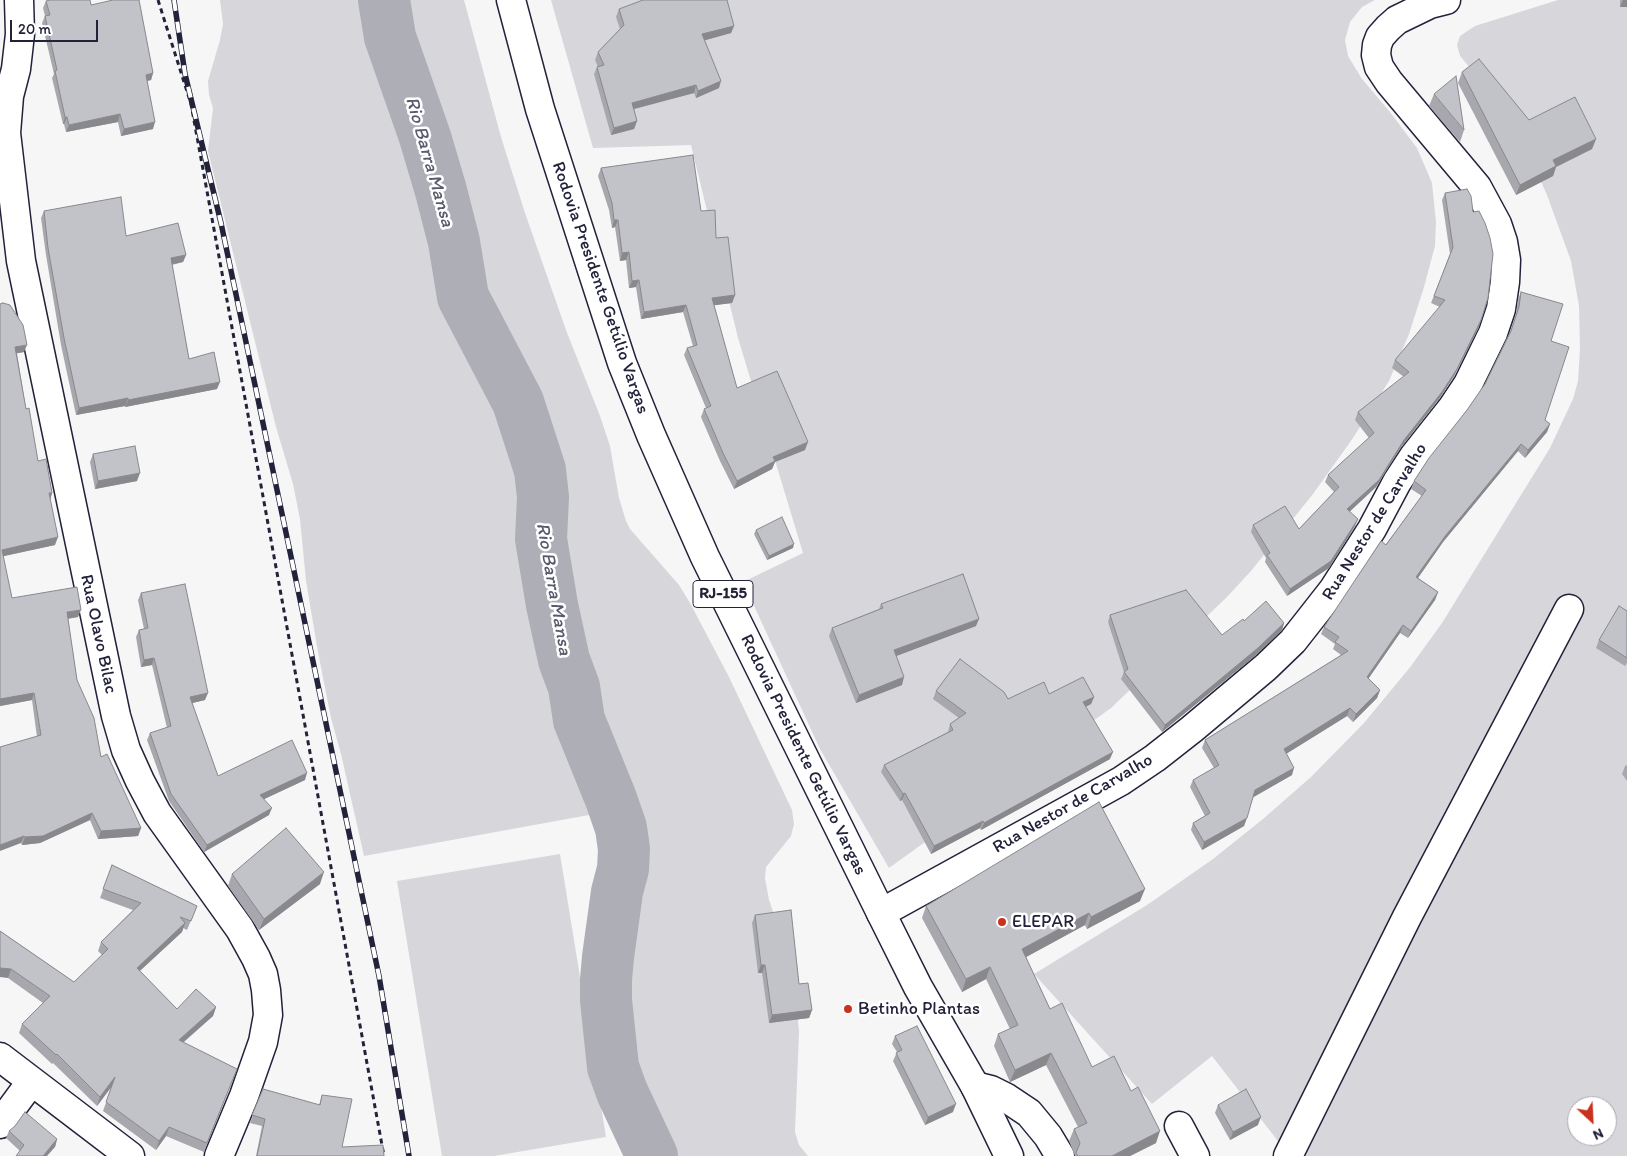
<!DOCTYPE html>
<html>
<head>
<meta charset="utf-8">
<style>
  body { margin:0 }
  #map { position:relative; width:1627px; height:1156px; overflow:hidden; background:#f6f6f7; font-family:Itim,sans-serif }
  canvas { display:block }
  .north { position:absolute; left:1567px; top:1096px; width:50px; height:50px; box-sizing:border-box; background:#fff; border:1px solid #a7a7b1; border-radius:50%; rotate:155deg; font-size:14px; font-weight:700; line-height:20px; text-align:center; color:#22223b }
  .north::after { content:''; display:block; margin:auto; width:18px; height:22px; background:#c8321e; clip-path:polygon(50% 0,100% 100%,50% 72%,0 100%) }
  .scale { position:absolute; left:10px; top:20px; width:88px; height:22px; box-sizing:border-box; border:2px solid #22223b; border-top:0; padding-left:6px; font-size:15px; line-height:18px; white-space:nowrap; color:#22223b; -webkit-text-stroke:4px #fff; paint-order:stroke }
</style>
</head>
<body>
<div id="map">
<canvas width="1627" height="1156"></canvas>
<div class="north">N</div>
<div class="scale">20 m</div>
</div>
<script>
const c = document.querySelector('canvas').getContext('2d');
c.lineJoin = 'round';
function fillPath(path, color) { c.fillStyle = color; c.fill(path, 'evenodd'); }
const toPath = rows => new Path2D(rows.map(r => 'M' + r).join(''));
function strokePath(path, color, width, dash) { c.strokeStyle = color; c.lineWidth = width; c.lineCap = dash ? 'butt' : 'round'; c.setLineDash(dash || []); c.stroke(path); }
function write(font, color, halo, rows, align = 'center') {
  c.font = font + ' Itim,sans-serif'; c.lineWidth = 5; c.setLineDash([]); c.textBaseline = 'middle'; c.strokeStyle = halo; c.fillStyle = color; for (const [text, x, y, turn = 0] of rows) {
    c.save(); c.translate(x, y); c.rotate((+turn || 0) * Math.PI / 180); c.textAlign = isNaN(turn) ? turn : align; if (halo) c.strokeText(text, 0, 0); c.fillText(text, 0, 0); c.restore();
  }
}
const green = toPath([
  [220,0,366,0,406,146,429,221,446,294,464,348,517,450,527,476,525,534,550,641,565,696,571,731,600,813,364,856,341,754,331,718,318,652,306,581,300,519,293,484,276,427,208,151,213,108,209,95,208,81,220,40,223,24],
  [398,0,464,0,501,137,525,213,566,330,600,416,610,446,619,498,626,521,630,529,679,585,690,603,729,677,792,810,794,824,791,836,766,867,765,878,769,900,782,938,797,1011,799,1032,795,1132,799,1145,808,1156,668,1156,641,1093,630,1057,623,1004,620,969,624,934,632,915,642,898,646,884,639,810,634,789,592,717,582,690,571,651,564,616,555,537,557,489,554,474,526,394,470,288,472,259,464,219,409,50,400,19],
  [551,0,1375,0,1362,7,1350,22,1345,40,1348,56,1362,79,1390,112,1417,148,1432,183,1436,222,1435,246,1424,287,1409,334,1389,381,1353,438,1313,494,1251,571,1227,597,1111,708,889,868,820,749,743,582,803,553,738,338,691,145,593,148],
  [1558,0,1627,0,1627,1156,1275,1156,1281,1145,1212,1056,1152,1104,1034,974,1147,905,1213,859,1263,819,1311,777,1364,723,1411,666,1442,623,1550,448,1573,399,1578,381,1580,349,1579,306,1571,261,1547,195,1521,137,1498,101,1460,56,1457,45,1460,36,1475,26],
  [1577,1106,1607,1106,1607,1136,1577,1136],
  [560,854,606,1137,494,1156,442,1156,397,881]
]);
const river = toPath([
  [384,0,390,37,425,137,441,191,454,242,463,297,518,402,540,470,543,497,541,539,552,605,564,660,574,687,579,720,611,799,621,828,624,849,623,869,617,892,608,957,606,980,606,1000,613,1067,622,1092,652,1156]
]);
const path = toPath([
  [158,0,191,104,384,1156]
]);
const minor = toPath([
  [19,0,20,34,16,69,9,96,6,133,21,261,116,716,126,750,140,781,157,813,240,929,256,958,263,974,266,990,268,1015,263,1042,244,1096,219,1156],
  [881,913,1121,781,1155,758,1192,729,1266,667,1293,641,1333,590,1372,529,1397,482,1414,456,1452,408,1468,384,1493,333,1501,309,1505,282,1506,260,1503,242,1497,224,1477,187,1389,82,1379,67,1376,55,1377,45,1380,37,1388,28,1397,20,1430,4,1446,0],
  [0,1057,130,1156],
  [975,1086,991,1090,1005,1097,1029,1113,1048,1136,1060,1156],
  [0,1124,31,1082],
  [1179,1126,1195,1156],
  [1288,1156,1407,917,1569,609]
]);
const major = toPath([
  [511,0,540,109,622,363,651,435,705,557,881,913,918,987,975,1086,1009,1156]
]);
const rail = toPath([
  [174,0,185,74,221,223,379,976,409,1156]
]);
const wall = toPath([
  [1620,0,1627,0,1627,7,1620,7],
  [46,1,91,5,153,73,151,80,147,81,153,129,121,136,118,122,66,132,64,124,63,124,52,78,54,74,42,23,45,16,43,8],
  [619,9,734,26,731,33,704,40,719,88,696,98,694,93,634,109,637,121,634,129,611,135,594,74,597,67,598,67,595,60,598,52,620,29,616,17],
  [1462,72,1529,120,1596,139,1592,149,1556,167,1553,176,1516,195,1458,83],
  [1434,94,1464,130,1460,142,1429,106],
  [601,168,701,211,716,238,735,295,732,303,714,305,737,388,805,450,775,462,772,469,734,489,720,461,701,417,704,409,706,408,684,355,687,348,693,346,683,312,641,319,636,287,629,288,626,260,620,261,615,227,612,228,609,210,598,176],
  [1445,193,1479,327,1454,376,1439,399,1401,447,1376,487,1350,511,1355,526,1329,568,1287,596,1265,562,1266,558,1251,532,1253,525,1299,529,1334,492,1325,482,1328,475,1369,438,1355,420,1358,412,1404,377,1392,368,1395,360,1440,307,1431,303,1450,254,1442,200],
  [44,211,126,236,186,255,183,262,172,265,189,359,217,389,125,407,125,406,76,415,61,345,46,255,41,218],
  [1521,292,1551,341,1545,420,1550,424,1547,432,1525,458,1518,451,1443,542,1418,578,1438,592,1435,600,1408,638,1400,633,1368,679,1380,690,1377,698,1353,722,1347,716,1286,754,1292,775,1253,797,1244,826,1202,850,1191,830,1193,823,1205,816,1190,787,1193,780,1214,768,1202,748,1205,740,1341,655,1333,649,1335,644,1321,634,1324,627,1422,496,1411,489,1414,481,1467,410,1485,384,1510,332,1516,314,1518,299],
  [0,304,24,352,17,353,26,409,38,461,52,493,50,500,55,545,3,556,12,598,78,617,68,619,77,680,101,757,141,828,138,836,98,839,90,820,40,843,22,845,21,843,37,737,32,700,0,706],
  [93,454,137,481,95,489,90,462],
  [756,530,793,548,767,560,754,534],
  [141,593,205,700,192,703,218,776,305,780,264,799,269,815,204,852,169,801,147,740,150,733,167,728,152,665,141,667,136,637,139,630,144,629,138,600],
  [881,604,976,626,896,656,902,685,856,703,829,636,832,628,879,609],
  [1627,611,1627,663,1625,666,1596,648,1599,640],
  [1110,615,1222,635,1244,621,1284,623,1282,630,1256,655,1162,732,1121,679,1124,672,1108,622],
  [936,691,1008,699,1049,694,1094,697,1091,704,1085,707,1110,759,981,830,980,828,931,854,902,800,900,801,881,772,884,765,948,732,950,724,959,718,933,699],
  [1627,765,1627,781,1622,774,1625,766],
  [112,865,197,906,187,930,183,928,182,932,140,971,177,1009,216,1007,213,1016,183,1043,237,1069,204,1152,166,1136,156,1150,103,1111,112,1086,97,1106,53,1063,52,1064,19,1033,22,1024,43,1003,8,978,0,931,74,982,102,955,98,951,101,942,133,910,100,898],
  [232,874,320,884,259,930,228,886],
  [1140,901,1087,929,1085,925,1026,957,1050,1009,1092,1067,1156,1143,1130,1156,1075,1156,1069,1141,1074,1129,1078,1127,1046,1065,1010,1082,994,1046,998,1034,1010,1029,986,979,962,992,922,918,926,906],
  [755,915,799,984,812,1010,809,1018,769,1023,762,973,758,973,752,923],
  [895,1036,953,1112,925,1125,893,1061,897,1052,892,1044],
  [263,1089,319,1105,322,1095,342,1147,384,1156,256,1156,262,1126,250,1123],
  [1218,1105,1258,1125,1230,1140,1215,1113],
  [9,1131,57,1139,55,1147,20,1151,6,1138]
]);
const shadedWall = toPath([
  [1623,0,1627,0,1627,7,1620,7],
  [734,26,731,33,699,42,702,34],
  [153,73,151,80,143,82,146,75],
  [721,81,719,88,696,98,698,91],
  [696,85,694,93,630,110,632,103],
  [120,114,118,122,66,132,69,125],
  [65,117,67,117,64,124,63,124],
  [637,121,634,129,611,135,614,128],
  [155,122,153,129,121,136,124,129],
  [1596,139,1592,149,1556,167,1553,176,1516,195,1520,185,1553,160],
  [614,220,618,220,615,227,612,228],
  [629,252,626,260,620,261,622,253],
  [186,255,183,262,169,265,171,258],
  [639,280,636,287,629,288,632,281],
  [735,295,732,303,709,306,712,298],
  [686,305,683,312,641,319,644,312],
  [1481,320,1479,327,1454,376,1439,399,1401,447,1376,487,1345,516,1347,509,1404,440],
  [27,345,24,352,13,354,15,347],
  [220,382,217,389,125,407,128,400],
  [128,398,125,406,76,415,79,408],
  [1550,424,1547,432,1525,458,1528,450],
  [808,442,805,450,775,462,772,469,734,489,737,481,773,457],
  [1521,444,1518,451,1443,542,1413,585,1416,577,1446,535],
  [140,473,137,481,95,489,98,481],
  [49,493,52,493,50,500],
  [1358,519,1355,526,1329,568,1287,596,1290,589],
  [58,537,55,545,0,557,2,550],
  [794,544,793,548,767,560,769,556],
  [1438,592,1435,600,1408,638,1411,631],
  [81,610,78,617,64,619,67,612],
  [979,619,976,626,891,658,894,650],
  [1284,623,1282,630,1256,655,1162,732,1165,725],
  [1403,625,1400,633,1364,685,1367,677],
  [154,658,152,665,141,667,144,660],
  [904,677,902,685,856,703,859,695],
  [1380,690,1377,698,1353,722,1356,714],
  [34,693,32,700,0,706,0,699],
  [208,693,205,700,188,704,190,697],
  [1094,697,1091,704,1080,710,1083,702],
  [1350,708,1347,716,1281,757,1284,749],
  [1113,752,1110,759,981,830,984,823],
  [1294,768,1292,775,1252,798,1255,790],
  [307,773,305,780,258,802,260,795],
  [905,793,902,800,900,801,903,794],
  [272,808,269,815,204,852,207,845],
  [92,813,90,820,40,843,22,845,25,837],
  [1247,818,1244,826,1202,850,1204,842],
  [983,821,980,828,931,854,934,846],
  [141,828,138,836,98,839,101,831],
  [24,836,21,843,0,851,0,845],
  [324,872,320,884,259,930,264,919],
  [1145,889,1140,901,1087,929,1091,917],
  [1089,913,1085,925,1017,962,1022,949],
  [185,923,182,932,133,977,137,968],
  [761,965,765,965,762,973,758,973],
  [990,967,986,979,962,992,966,979],
  [0,968,11,969,8,978,0,977],
  [216,1007,213,1016,175,1049,179,1040],
  [812,1010,809,1018,769,1023,772,1015],
  [1051,1053,1046,1065,1010,1082,1015,1070],
  [115,1077,112,1086,97,1106,100,1097],
  [956,1104,953,1112,925,1125,928,1117],
  [1261,1117,1258,1125,1230,1140,1233,1132],
  [169,1127,166,1136,156,1150,159,1141],
  [1160,1131,1156,1143,1130,1156,1112,1156],
  [57,1139,55,1147,47,1156,43,1156]
]);
const building = toPath([
  [50,0,90,0,91,5,113,0,139,0,153,73,146,75,155,122,124,129,120,114,69,125,67,117,65,117,55,71,57,70,45,16,50,15,46,1,50,0],
  [643,0,727,0,734,26,702,34,721,81,698,91,696,85,632,103,637,121,614,128,597,67,604,65,598,52,624,25,619,9,643,0],
  [1479,59,1529,120,1575,97,1596,139,1553,160,1556,166,1520,185,1462,72,1479,59],
  [1456,76,1464,130,1434,94,1456,76],
  [693,155,701,211,715,210,716,238,728,237,735,295,712,298,737,388,777,371,808,442,773,457,775,461,737,481,723,453,704,409,711,406,687,348,697,345,686,305,644,312,639,280,632,281,629,252,622,253,618,220,614,220,612,203,601,168,693,155],
  [1467,189,1471,196,1473,212,1479,211,1485,223,1490,238,1493,254,1488,298,1481,320,1457,369,1442,392,1404,440,1379,480,1347,509,1358,519,1331,561,1290,589,1267,555,1270,553,1253,525,1285,506,1299,529,1339,487,1328,475,1374,433,1358,412,1409,372,1395,360,1445,300,1434,296,1453,247,1445,193,1467,189],
  [121,197,126,236,178,223,186,255,171,258,189,359,214,352,220,382,128,400,128,398,79,408,64,338,48,248,44,211,121,197],
  [1521,292,1563,304,1551,341,1569,347,1545,420,1550,424,1528,450,1521,444,1446,535,1416,577,1438,592,1411,631,1403,625,1367,677,1380,690,1356,714,1350,708,1284,749,1294,768,1255,790,1247,818,1204,842,1193,823,1210,813,1193,780,1219,765,1205,740,1348,651,1335,642,1339,637,1324,627,1381,541,1386,545,1426,490,1414,481,1429,458,1467,410,1485,384,1511,331,1519,307,1521,292],
  [3,303,10,305,23,325,27,345,15,347,26,409,29,408,38,461,46,459,52,493,49,493,58,537,2,550,12,598,77,587,81,610,67,612,77,680,94,718,101,757,107,754,141,828,101,831,92,813,43,836,25,837,24,836,0,845,0,747,41,735,34,693,0,699,0,304,3,303],
  [135,446,140,473,98,481,93,454,135,446],
  [782,517,794,544,769,556,756,530,782,517],
  [963,574,979,619,894,650,904,677,859,695,832,628,883,608,881,604,963,574],
  [185,584,208,693,190,697,218,776,292,740,307,773,260,795,272,808,207,845,171,794,150,733,171,726,154,658,144,660,139,630,148,628,141,593,185,584],
  [1186,590,1222,635,1243,619,1244,621,1266,601,1284,623,1258,648,1165,725,1124,672,1128,669,1110,615,1186,590],
  [1619,606,1627,611,1627,658,1599,640,1619,606],
  [960,659,1004,692,1008,699,1044,682,1049,694,1083,677,1094,697,1083,702,1113,752,984,823,983,821,934,846,905,793,903,794,884,765,953,730,950,724,966,713,936,691,960,659],
  [1099,802,1145,889,1091,917,1089,913,1022,949,1050,1009,1062,1003,1092,1067,1114,1056,1131,1091,1138,1087,1160,1131,1112,1156,1078,1156,1076,1153,1080,1143,1074,1129,1087,1123,1051,1053,1015,1070,998,1034,1018,1025,990,967,966,979,926,906,1099,802],
  [286,828,324,872,264,919,232,874,286,828],
  [112,865,197,906,191,921,180,917,185,923,137,968,177,1009,196,989,216,1007,179,1040,237,1069,207,1143,169,1127,159,1141,106,1102,115,1077,100,1097,57,1054,56,1055,22,1024,50,996,11,969,0,968,0,931,74,982,108,949,101,942,141,903,103,889,112,865],
  [791,910,799,984,808,983,812,1010,772,1015,765,965,761,965,755,915,791,910],
  [917,1026,956,1104,928,1117,896,1053,902,1050,895,1036,917,1026],
  [263,1089,320,1105,322,1095,352,1099,342,1147,383,1145,384,1156,257,1156,265,1119,252,1115,263,1089],
  [1246,1089,1261,1117,1233,1132,1218,1105,1246,1089],
  [25,1112,57,1139,43,1156,16,1156,24,1145,9,1131,15,1126,25,1112]
]);
const markers = [
  [1002,922,5,"#c8321e"],
  [848,1009,5,"#c8321e"]
];
const shields = [
  [723,594,60]
];
const shieldNames = [
  ["RJ-155",723,594]
];
const streetNames = [
  ["Rodovia Presidente Getúlio Vargas",600,288,71],
  ["Rua Nestor de Carvalho",1375,522,-58],
  ["Rua Olavo Bilac",98,634,78],
  ["Rodovia Presidente Getúlio Vargas",803,755,64],
  ["Rua Nestor de Carvalho",1073,804,-30]
];
const poiNames = [
  ["ELEPAR",1012,922],
  ["Betinho Plantas",858,1009]
];
const waterNames = [
  ["Rio Barra Mansa",429,162,74],
  ["Rio Barra Mansa",553,589,80]
];
fillPath(green, '#d7d7db');
strokePath(river, '#aeaeb7', 52);
strokePath(minor, '#22223b', 31);
strokePath(major, '#22223b', 31);
strokePath(path, '#22223b', 3, [5, 4]);
strokePath(minor, '#fff', 28);
strokePath(major, '#fff', 28);
strokePath(rail, '#22223b', 5.5);
strokePath(rail, '#fff', 4, [11]);
fillPath(wall, '#a7a7ad');
fillPath(shadedWall, '#88888d');
fillPath(building, '#c2c2c9');
strokePath(building, '#88888d', 1);
for (const [x, y, r, color] of markers) { const dot = new Path2D(); dot.arc(x, y, r, 0, 2 * Math.PI); c.fillStyle = color; c.fill(dot); strokePath(dot, '#fff', 2); }
for (const [x, y, w] of shields) { const box = new Path2D(); box.roundRect(x - w / 2, y - 13.5, w, 27, 4); c.fillStyle = '#fff'; c.fill(box); strokePath(box, '#22223b', 1); }
write('bold 16px', '#22223b', null, shieldNames);
write('18px', '#22223b', '#fff', streetNames);
write('18px', '#22223b', '#fff', poiNames, 'left');
write('italic 19px', '#5a5a6d', '#fff', waterNames);
</script>
</body>
</html>
